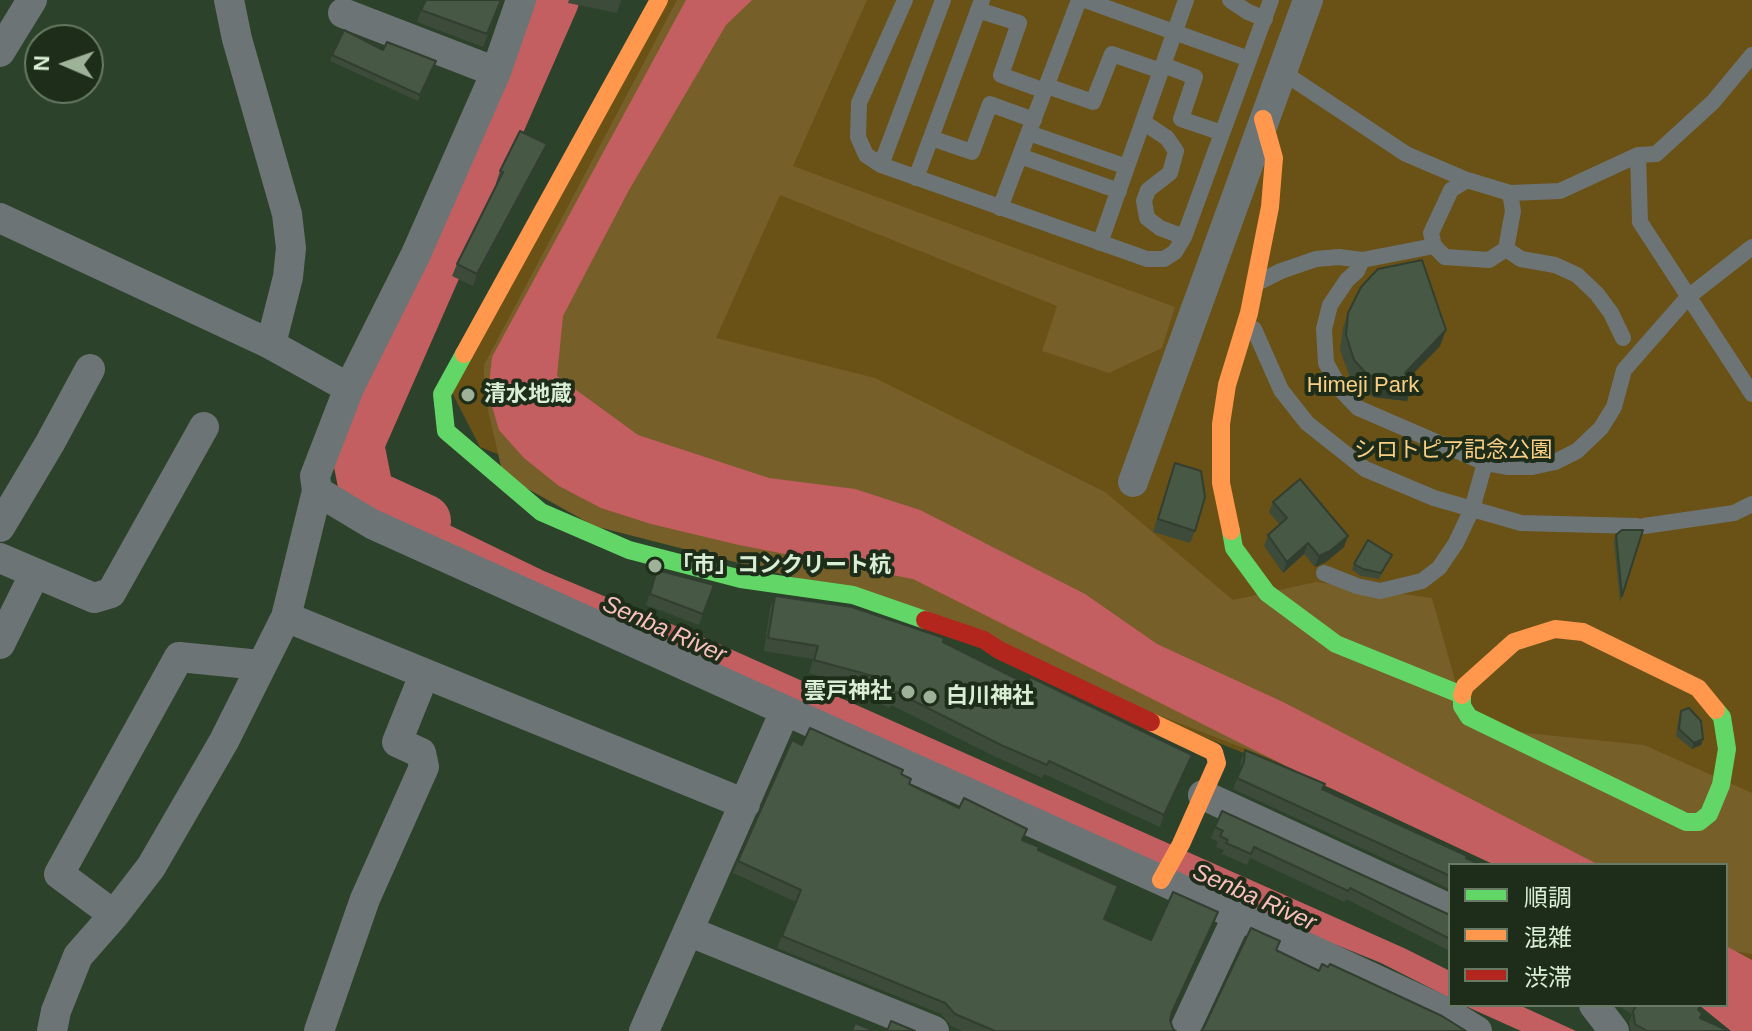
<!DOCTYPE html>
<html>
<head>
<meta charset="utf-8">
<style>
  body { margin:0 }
  #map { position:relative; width:1752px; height:1031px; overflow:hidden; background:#2d422a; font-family:Helvetica,"Noto Sans JP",sans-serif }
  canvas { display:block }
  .legend { position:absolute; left:1448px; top:863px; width:280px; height:144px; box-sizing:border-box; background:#1d2d19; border:2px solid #687a64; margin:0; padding:10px 14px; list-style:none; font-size:24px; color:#d9eed4 }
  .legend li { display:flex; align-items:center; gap:16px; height:40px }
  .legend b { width:40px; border:2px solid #687a64 }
  .north { position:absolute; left:24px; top:24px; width:80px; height:80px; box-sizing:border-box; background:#1d2d19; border:2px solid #687a64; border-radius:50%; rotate:272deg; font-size:22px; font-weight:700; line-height:32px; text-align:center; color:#d9eed4 }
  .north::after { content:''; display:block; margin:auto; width:28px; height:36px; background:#9db298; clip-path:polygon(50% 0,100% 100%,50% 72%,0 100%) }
</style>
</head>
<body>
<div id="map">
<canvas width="1752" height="1031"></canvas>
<ul class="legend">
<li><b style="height:10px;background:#63d668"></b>順調</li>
<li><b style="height:10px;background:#ff974d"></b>混雑</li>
<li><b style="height:10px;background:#b3261e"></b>渋滞</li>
</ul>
<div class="north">N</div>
</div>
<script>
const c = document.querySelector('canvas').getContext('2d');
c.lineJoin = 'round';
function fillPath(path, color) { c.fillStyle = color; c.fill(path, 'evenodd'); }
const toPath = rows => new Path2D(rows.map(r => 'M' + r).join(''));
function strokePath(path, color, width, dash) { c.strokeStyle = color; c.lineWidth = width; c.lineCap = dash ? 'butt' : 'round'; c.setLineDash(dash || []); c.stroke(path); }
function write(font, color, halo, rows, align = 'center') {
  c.font = font + ' Helvetica,"Noto Sans JP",sans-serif'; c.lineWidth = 8; c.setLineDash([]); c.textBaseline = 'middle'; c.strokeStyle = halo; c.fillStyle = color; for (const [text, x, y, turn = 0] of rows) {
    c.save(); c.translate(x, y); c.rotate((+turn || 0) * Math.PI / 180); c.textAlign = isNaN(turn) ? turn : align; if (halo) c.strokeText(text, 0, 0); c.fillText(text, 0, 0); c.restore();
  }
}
const green = toPath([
  [665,0,1752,0,1752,1031,1731,1031,1726,1005,1726,865,1495,865,1326,786,480,447,449,387]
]);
const forest = toPath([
  [677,0,867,0,793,166,1175,307,1162,348,1109,373,1042,351,1057,306,780,195,716,338,875,378,1105,492,1233,600,1316,582,1432,598,1468,727,1644,745,1752,793,1752,954,1726,950,1726,865,1532,865,1507,850,817,583,594,526,503,475,484,393,484,365]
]);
const water = toPath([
  [686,0,752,0,726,25,629,190,563,316,557,376,638,435,769,478,855,489,920,510,1085,594,1157,644,1283,702,1599,865,1495,865,1326,786,913,579,739,545,651,524,601,508,559,486,524,458,499,430,488,393,492,357],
  [338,475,373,488,544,571,719,644,1404,948,1450,971,1450,998,1381,963,1268,917,367,508,351,493],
  [1726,946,1752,960,1752,1031,1731,1031,1699,1005,1726,1005],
  [1463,1005,1519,1005,1576,1031,1521,1031]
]);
const river = toPath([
  [424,521,367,495,357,444,552,0]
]);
const lane = toPath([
  [905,0,859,103,858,137,866,155,881,165,1147,259,1164,259,1175,252,1184,237,1271,0],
  [1085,0,1249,59],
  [1230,0,1248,12,1265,19],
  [978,10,1019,23,1001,75,1045,91],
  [1163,65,1195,77,1181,119,1222,133],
  [1281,71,1406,154,1467,180,1510,193,1560,191,1638,155,1656,154,1713,102,1752,55],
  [1047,86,1093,102,1112,54,1161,71],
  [1143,122,1167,138,1176,151,1170,173,1148,190,1144,201,1147,218,1160,228,1184,237],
  [1029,133,1127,167],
  [931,138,972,152,990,104,1034,120],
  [1638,155,1640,222,1752,394],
  [1020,156,1119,191],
  [881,165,943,0],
  [916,178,982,0],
  [1000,208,1079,0],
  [1100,243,1186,0],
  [1434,246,1431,233,1451,190,1467,180],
  [1506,249,1513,211,1510,193],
  [1261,281,1281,271,1316,259,1339,257,1362,260],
  [1254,329,1281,390,1307,423,1365,469,1434,498,1521,523,1637,526],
  [1623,338,1611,313,1597,294,1577,275,1555,265,1521,259,1506,249,1489,260,1445,257,1434,246,1362,260,1357,271,1347,280,1330,305,1324,329,1326,363,1341,390,1358,408,1485,463,1507,467,1532,467,1555,462,1577,451,1601,428,1614,407,1624,370,1688,297,1752,247],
  [1644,526,1734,513,1752,504],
  [1324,573,1357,586,1380,591,1422,581,1439,568,1456,543,1472,509,1485,463]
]);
const street = toPath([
  [229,0,237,39,287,214,291,248,288,277,274,332,268,343],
  [343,13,496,72],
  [0,52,32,0],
  [0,218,268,343,349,388,315,476,317,491,286,617,224,741,151,867,114,915,78,956,56,1011,52,1031],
  [349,388,416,254,496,72,521,0],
  [1133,482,1308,0],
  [317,491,372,524,1161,880,1446,1012,1477,1031],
  [0,527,50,443,90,369],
  [0,558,94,598,111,593,204,427],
  [286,617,745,804],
  [0,644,35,573],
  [1203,795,1450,909],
  [114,915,59,874,179,657,260,665],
  [688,931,934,1031],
  [1594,1005,1614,1031],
  [319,1031,365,899,424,767,421,753,397,742,424,675],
  [644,1031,785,711],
  [1184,1031,1238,915]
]);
const fast = toPath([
  [464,354,442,394,446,431,541,512,629,550,741,579,853,595,925,620],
  [1231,531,1234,548,1267,593,1336,644,1462,695,1462,706,1469,717,1686,822,1699,822,1709,814,1721,785,1727,749,1722,717,1716,710]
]);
const slow = toPath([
  [464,354,659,0],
  [1231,531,1221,483,1221,424,1227,385,1249,313,1270,207,1274,158,1263,119],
  [1462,695,1465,686,1514,642,1555,629,1583,632,1698,688,1716,710],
  [1151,722,1214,752,1217,763,1181,844,1161,880]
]);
const jam = toPath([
  [925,620,984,640,999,650,1151,722]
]);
const wall = toPath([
  [502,0,483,47,417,22,421,10],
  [569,0,621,0,617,13,568,3],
  [383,50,436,61,418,101,330,61,332,55],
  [543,156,473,286,452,276,457,264,497,184,496,183,500,171],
  [1348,313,1440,346,1408,379,1407,401,1373,397,1359,387,1349,375,1340,350,1343,328],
  [1175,463,1195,531,1190,543,1153,532],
  [1273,502,1344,547,1326,562,1315,567,1304,554,1283,573,1264,546,1268,535,1279,524,1269,512],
  [1643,530,1620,602,1614,541,1616,535],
  [1392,555,1379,579,1361,576,1352,570,1354,564],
  [657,570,714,585,699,625,646,605],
  [775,596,943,642,1027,684,1192,755,1160,827,1044,774,1042,778,996,757,891,705,890,708,865,697,868,689,809,673,813,659,764,651,770,608],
  [1681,711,1703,739,1701,745,1692,749,1676,736,1679,717],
  [802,745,901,774,909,784,959,808,1027,829,1023,840,1114,898,1104,920,1151,940,1218,912,1171,1016,1170,1020,1173,1029,1176,1031,962,1031,951,1026,941,1014,777,948,796,902,733,873,738,861],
  [1245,750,1322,790,1450,865,1450,889,1233,789,1240,771,1241,760],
  [1215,827,1450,915,1450,951,1346,899,1344,902,1250,858,1247,865,1222,854,1224,850,1216,847,1218,842,1211,838],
  [1617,1005,1700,1005,1699,1011,1700,1018,1729,1031,1631,1031,1629,1022,1632,1014]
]);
const shadedWall = toPath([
  [547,144,543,156,473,286,477,274],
  [1446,330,1440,346,1403,384,1412,386,1407,401,1373,397,1379,382,1405,373],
  [1348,536,1344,547,1326,562,1315,567,1319,556],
  [1308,543,1304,554,1283,573,1287,562],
  [1703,739,1701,745,1692,749,1694,743],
  [1192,755,1188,767,1160,827,1164,815],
  [1218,912,1214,924,1167,1024,1172,1012]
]);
const building = toPath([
  [426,0,501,0,487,34,421,10,426,0],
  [344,30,383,50,387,42,436,61,420,95,332,55,344,30],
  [520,131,547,144,477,274,457,264,503,172,500,171,520,131],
  [1422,260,1446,330,1405,373,1412,386,1379,382,1364,371,1354,360,1346,335,1348,313,1361,287,1378,269,1422,260],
  [1175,463,1201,471,1205,497,1195,531,1158,519,1175,463],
  [1300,479,1348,536,1330,551,1319,556,1308,543,1287,562,1268,535,1287,518,1273,502,1300,479],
  [1622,530,1643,530,1622,596,1616,535,1622,530],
  [1368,540,1392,555,1381,573,1363,569,1354,564,1368,540],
  [657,570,714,585,703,614,650,594,657,570],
  [775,596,852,607,944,638,943,642,1027,684,1030,677,1192,755,1164,815,1049,761,1047,765,1001,745,896,692,894,695,870,684,873,676,814,660,818,646,768,638,775,596],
  [1689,708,1701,721,1703,739,1694,743,1679,729,1681,711,1689,708],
  [810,728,903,770,901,774,911,779,909,784,959,808,964,798,1027,829,1022,840,1039,847,1038,850,1118,886,1104,919,1151,940,1173,892,1218,912,1172,1012,1170,1020,1173,1029,1176,1031,995,1031,955,1014,945,1003,782,936,801,890,738,861,792,740,802,745,810,728],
  [1245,750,1325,784,1322,789,1467,856,1466,858,1480,865,1450,865,1450,876,1237,778,1244,762,1245,750],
  [1222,811,1450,915,1450,939,1350,888,1348,891,1254,847,1251,854,1226,843,1228,840,1220,836,1223,831,1215,827,1222,811],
  [1251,928,1280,941,1276,950,1319,971,1322,964,1328,967,1330,964,1442,1016,1466,1031,1201,1031,1204,1027,1251,928],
  [1637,1005,1700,1005,1698,1010,1702,1013,1700,1018,1729,1031,1647,1031,1635,1024,1633,1011,1637,1005],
  [891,1021,915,1031,887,1031,891,1021],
  [855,1023,874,1031,852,1031,855,1023]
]);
const markers = [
  [468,395,8,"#9db298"],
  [655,566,8,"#9db298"],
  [908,692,8,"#9db298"],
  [930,697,8,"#9db298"]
];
const parkNames = [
  ["Himeji Park",1363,386],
  ["シロトピア記念公園",1453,451]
];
const poiNames = [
  ["清水地蔵",484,395],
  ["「市」コンクリート杭",671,566],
  ["雲戸神社",892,692,"right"],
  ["白川神社",946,697]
];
const waterNames = [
  ["Senba River",664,630,24],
  ["Senba River",1254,898,24]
];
fillPath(green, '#6a5115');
fillPath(forest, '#775f29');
fillPath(water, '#c45f61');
strokePath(river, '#c45f61', 54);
strokePath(lane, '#6d7476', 16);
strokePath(street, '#6d7476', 30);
strokePath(fast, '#63d668', 18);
strokePath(slow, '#ff974d', 18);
strokePath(jam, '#b3261e', 18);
fillPath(wall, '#3d4c3a');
fillPath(shadedWall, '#323e30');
fillPath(building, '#475844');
strokePath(building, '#323e30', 2);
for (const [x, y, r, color] of markers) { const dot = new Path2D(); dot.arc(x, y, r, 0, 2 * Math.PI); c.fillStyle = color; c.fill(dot); strokePath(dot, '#1d2d19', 3); }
write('22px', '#facf85', '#1d2d19', parkNames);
write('bold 22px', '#d9eed4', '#1d2d19', poiNames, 'left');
write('italic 24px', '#fbc0be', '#1d2d19', waterNames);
</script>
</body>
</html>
